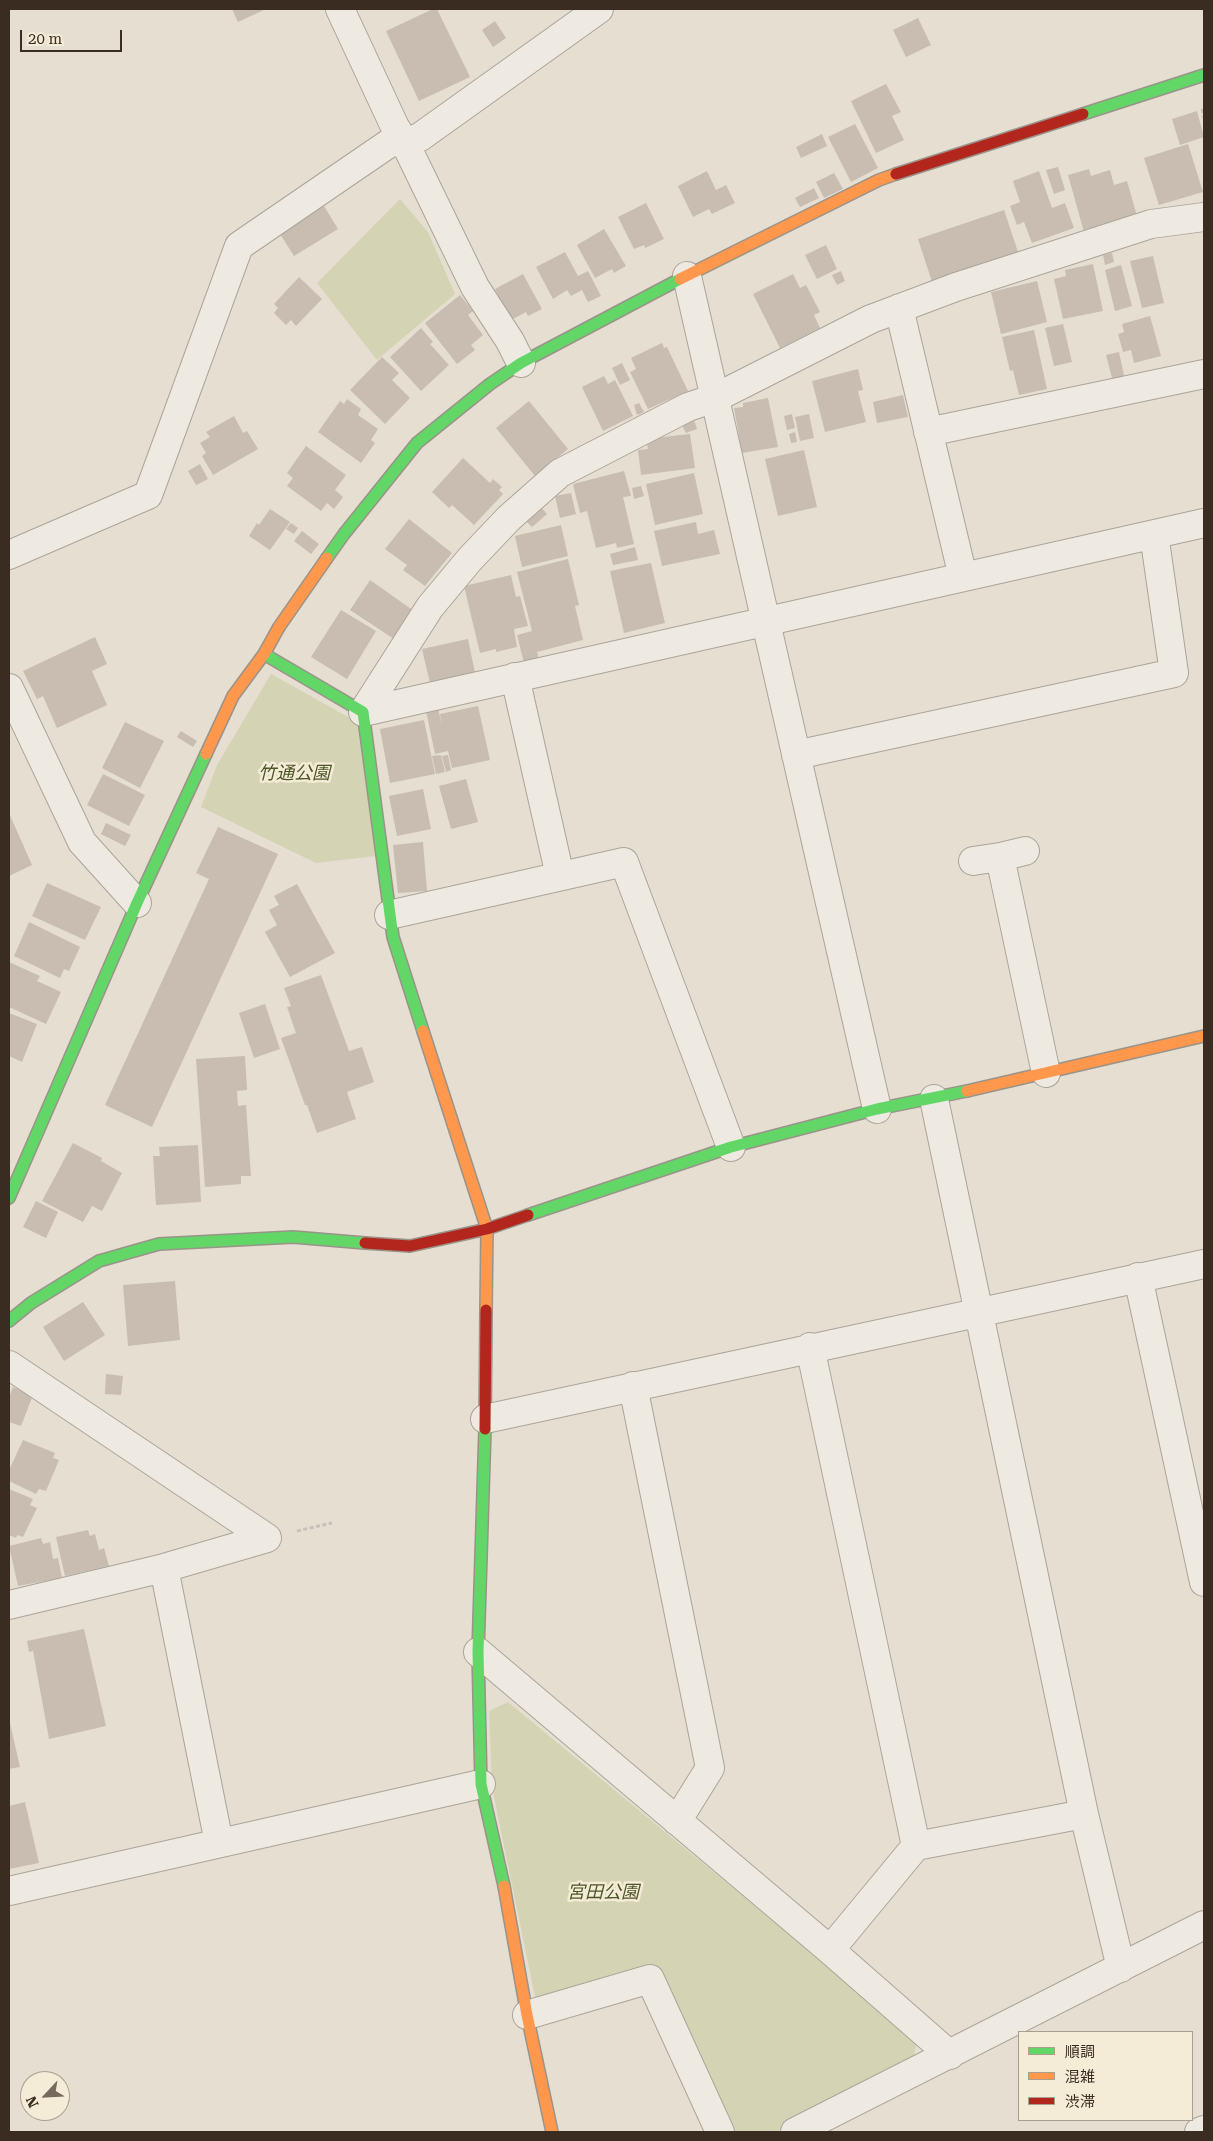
<!DOCTYPE html>
<html>
<head>
<meta charset="utf-8">
<style>
  body { margin:0 }
  #map { position:relative; width:1213px; height:2141px; overflow:hidden; background:#e5ded1; font-family:"Roboto Serif","Noto Sans JP",serif }
  canvas { display:block }
  .frame { position:absolute; inset:0; border:10px solid #3a2c21; pointer-events:none }
  .legend { position:absolute; left:1018px; top:2031px; width:175px; height:90px; box-sizing:border-box; background:#f5ecd8; border:1px solid #aa9f8f; margin:0; padding:6px 9px; list-style:none; font-size:15px; color:#3a2c21 }
  .legend li { display:flex; align-items:center; gap:10px; height:25px }
  .legend b { width:25px; border:1px solid #aa9f8f }
  .north { position:absolute; left:20px; top:2071px; width:50px; height:50px; box-sizing:border-box; background:#f5ecd8; border:1px solid #aa9f8f; border-radius:50%; rotate:245deg; font-size:14px; font-weight:700; line-height:20px; text-align:center; color:#3a2c21 }
  .north::after { content:''; display:block; margin:auto; width:18px; height:22px; background:#766a5f; clip-path:polygon(50% 0,100% 100%,50% 72%,0 100%) }
  .scale { position:absolute; left:20px; top:30px; width:102px; height:22px; box-sizing:border-box; border:2px solid #3a2c21; border-top:0; padding-left:6px; font-size:15px; line-height:18px; white-space:nowrap; color:#3a2c21; -webkit-text-stroke:4px #f5ecd8; paint-order:stroke }
</style>
</head>
<body>
<div id="map">
<canvas width="1213" height="2141"></canvas>
<div class="frame"></div>
<ul class="legend">
<li><b style="height:6px;background:#63d668"></b>順調</li>
<li><b style="height:6px;background:#ff974d"></b>混雑</li>
<li><b style="height:6px;background:#b3261e"></b>渋滞</li>
</ul>
<div class="north">N</div>
<div class="scale">20 m</div>
</div>
<script>
const c = document.querySelector('canvas').getContext('2d');
c.lineJoin = 'round';
function fillPath(path, color) { c.fillStyle = color; c.fill(path, 'evenodd'); }
const toPath = rows => new Path2D(rows.map(r => 'M' + r).join(''));
function strokePath(path, color, width, dash) { c.strokeStyle = color; c.lineWidth = width; c.lineCap = dash ? 'butt' : 'round'; c.setLineDash(dash || []); c.stroke(path); }
function write(font, color, halo, rows, align = 'center') {
  c.font = font + ' "Roboto Serif","Noto Sans JP",serif'; c.lineWidth = 5; c.setLineDash([]); c.textBaseline = 'middle'; c.strokeStyle = halo; c.fillStyle = color; for (const [text, x, y, turn = 0] of rows) {
    c.save(); c.translate(x, y); c.rotate((+turn || 0) * Math.PI / 180); c.textAlign = isNaN(turn) ? turn : align; if (halo) c.strokeText(text, 0, 0); c.fillText(text, 0, 0); c.restore();
  }
}
const green = toPath([
  [400,199,428,232,455,294,377,360,317,283],
  [271,674,357,722,376,856,316,863,201,807,217,765],
  [508,1702,917,2040,913,2061,776,2132,726,2132,653,1971,536,2002,492,1787,489,1711]
]);
const building = toPath([
  [232,9,266,9,238,22],
  [433,9,437,9,470,77,419,101,386,31],
  [918,18,931,45,906,57,893,30],
  [495,21,506,38,493,47,482,30],
  [886,84,901,112,892,116,904,140,876,153,851,101],
  [1197,111,1204,137,1180,145,1172,119],
  [855,124,878,168,851,182,828,137],
  [822,134,827,146,801,158,796,147],
  [1188,144,1203,192,1159,205,1144,158],
  [1058,167,1065,190,1054,194,1046,170],
  [1089,169,1091,176,1110,170,1114,185,1127,181,1137,216,1084,232,1068,175],
  [707,171,716,190,726,185,735,203,712,214,709,209,693,217,678,186],
  [1039,171,1052,208,1065,203,1074,228,1032,243,1024,222,1017,225,1010,206,1020,202,1013,181],
  [834,173,843,189,824,198,816,182],
  [814,188,819,198,800,207,795,198],
  [646,203,664,239,645,248,644,245,634,249,618,217],
  [324,206,338,229,294,256,280,234],
  [1004,210,1018,252,932,282,918,239],
  [604,229,626,266,614,273,612,269,595,278,577,245],
  [826,245,837,269,817,279,805,255],
  [565,252,578,276,588,271,601,296,588,302,582,290,571,296,567,290,553,299,536,267],
  [1112,253,1114,262,1105,265,1103,255],
  [1153,256,1164,303,1142,308,1130,261],
  [1093,264,1103,311,1063,319,1054,279,1066,276,1065,270],
  [1121,265,1132,306,1115,311,1105,270],
  [841,271,845,281,837,285,832,275],
  [523,274,542,309,528,316,526,312,511,320,495,289],
  [793,274,800,288,806,285,820,312,814,315,820,328,780,348,753,294],
  [299,277,322,299,296,326,291,320,286,325,274,313,278,308,274,304],
  [1037,281,1047,322,1001,334,991,292],
  [460,295,473,311,468,315,483,335,471,345,475,350,457,364,425,323],
  [1150,316,1161,356,1134,363,1131,350,1123,352,1118,334,1124,332,1122,324],
  [1063,324,1072,362,1054,366,1045,328],
  [421,328,433,342,430,344,449,365,421,391,390,357],
  [1034,330,1047,389,1019,395,1013,370,1010,371,1002,337],
  [662,343,664,348,667,347,688,391,648,409,630,372,636,369,631,358],
  [1119,352,1125,380,1113,382,1106,355],
  [382,357,399,373,392,380,410,398,385,424,350,390],
  [622,363,630,380,620,385,612,368],
  [858,369,863,390,858,391,866,422,825,432,812,381],
  [604,376,608,384,615,380,633,416,603,431,582,387],
  [903,395,908,417,877,423,873,402],
  [768,398,778,447,742,453,734,408,743,407,743,403],
  [347,399,361,409,358,415,378,429,371,440,375,443,361,463,318,432,340,401,344,404],
  [529,401,568,449,535,476,496,428],
  [639,403,644,412,637,415,634,405],
  [792,414,795,428,787,430,784,416],
  [809,414,814,438,800,441,795,417],
  [234,416,243,433,247,431,258,449,213,475,202,456,206,453,200,443,210,437,206,432],
  [694,420,697,429,686,433,682,425],
  [795,432,797,442,791,443,789,434],
  [690,434,695,468,641,475,638,450,648,449,646,439],
  [306,446,346,475,335,490,343,497,334,509,327,503,321,511,287,486,293,478,287,473],
  [804,450,817,507,778,516,765,459],
  [463,458,490,483,493,479,502,487,499,490,503,494,474,525,452,505,449,508,432,492],
  [200,464,208,479,196,485,188,471],
  [624,471,631,496,623,497,634,544,617,548,616,543,596,548,587,511,580,513,573,484],
  [694,473,703,514,655,525,646,484],
  [641,486,644,496,634,499,632,488],
  [571,493,576,514,560,518,555,496],
  [540,506,547,514,532,527,525,520],
  [270,509,290,522,270,550,249,536,257,523,259,525],
  [409,519,452,553,425,586,403,570,407,565,385,549],
  [696,522,698,534,714,530,720,554,662,566,654,531],
  [291,523,298,528,294,534,286,529],
  [561,525,568,556,522,567,515,536],
  [302,531,319,544,311,554,294,541],
  [635,547,638,560,613,565,610,554],
  [568,559,579,605,575,606,583,640,537,652,539,659,524,663,517,635,532,631,517,572],
  [651,563,665,623,624,633,610,571],
  [511,575,516,597,520,596,528,626,514,629,517,647,496,652,496,649,480,653,464,586],
  [370,580,414,611,394,639,350,610],
  [341,610,376,631,347,679,311,657],
  [95,637,107,664,92,671,107,705,57,728,43,696,37,699,23,671],
  [468,639,475,673,430,683,422,649],
  [478,706,490,760,452,768,448,751,435,754,426,711,438,708,442,726,440,714],
  [424,720,435,774,390,783,380,729],
  [125,722,164,741,140,788,102,768],
  [181,731,197,741,193,747,177,737],
  [441,755,445,772,436,774,432,756],
  [448,755,451,770,446,772,442,756],
  [103,774,145,795,129,826,87,805],
  [466,779,478,822,451,829,439,786],
  [423,789,431,829,397,836,389,796],
  [9,813,32,865,9,876],
  [106,823,131,835,125,846,101,834],
  [218,827,278,854,152,1127,105,1105,209,879,196,873],
  [423,842,427,891,398,893,393,845],
  [47,883,101,907,85,940,32,916],
  [297,884,335,953,290,977,265,932,277,925,269,910,279,905,274,896],
  [29,922,80,947,69,971,64,969,60,978,14,956],
  [9,962,40,976,37,981,61,992,46,1024,9,1007],
  [321,975,349,1051,362,1047,374,1082,347,1092,356,1119,317,1133,307,1105,305,1105,281,1038,296,1033,287,1007,291,1006,284,988],
  [265,1004,280,1049,254,1058,239,1013],
  [9,1013,37,1024,22,1062,9,1056],
  [245,1056,247,1090,237,1091,238,1106,246,1105,251,1176,241,1176,241,1184,205,1187,196,1059],
  [73,1143,102,1158,101,1161,122,1173,102,1211,92,1206,83,1222,42,1201],
  [198,1145,201,1202,156,1205,153,1156,160,1156,159,1147],
  [36,1201,58,1212,46,1238,23,1227],
  [175,1281,180,1340,128,1346,123,1285],
  [83,1302,105,1335,64,1361,43,1327],
  [106,1374,123,1376,121,1395,105,1394],
  [13,1387,33,1395,21,1426,9,1422,9,1397],
  [23,1440,55,1453,53,1458,59,1460,46,1491,39,1489,36,1494,9,1481,9,1470],
  [9,1489,33,1499,30,1505,37,1508,23,1537,17,1535,16,1538,9,1535],
  [88,1530,90,1536,95,1534,99,1550,104,1548,109,1566,65,1576,56,1537],
  [41,1538,43,1544,50,1542,53,1559,58,1558,62,1578,18,1586,9,1546],
  [84,1629,106,1726,49,1739,33,1651,29,1652,27,1641],
  [9,1719,20,1767,9,1769],
  [25,1802,39,1863,9,1869,9,1806]
]);
const path = toPath([
  [1202,109,1204,118],
  [297,1531,332,1523]
]);
const street = toPath([
  [340,9,395,127,405,143,475,287,510,341,521,363],
  [687,276,877,1109],
  [899,308,963,577],
  [928,432,1204,374],
  [9,555,148,495,239,246,391,142,405,143,420,137,599,9],
  [515,677,560,876],
  [9,688,82,842,137,903],
  [363,712,430,607,470,559,509,518,560,473,688,407,715,398,871,319,956,287,1151,224,1204,217],
  [363,712,1204,523],
  [796,755,1174,673,1154,534],
  [1000,857,1025,851],
  [973,861,1000,857,1046,1073],
  [389,915,624,862,731,1147],
  [934,1099,1084,1814,1121,1968],
  [1138,1277,1204,1582],
  [810,1347,916,1846],
  [9,1365,267,1538,164,1568,9,1605],
  [633,1386,710,1768,677,1821],
  [485,1419,1204,1264],
  [164,1568,219,1843],
  [478,1652,830,1950,950,2055],
  [9,1891,481,1784],
  [830,1950,916,1846,1084,1814],
  [527,2015,650,1979,720,2132],
  [795,2132,1204,1925],
  [1199,2132,1204,2130]
]);
const fast = toPath([
  [1083,114,1204,75],
  [327,558,344,534,417,443,490,384,521,363,680,279],
  [264,654,363,712,393,937,423,1031],
  [9,1198,137,903,206,754],
  [528,1215,731,1147,877,1109,967,1091],
  [9,1321,31,1303,99,1261,159,1244,293,1237,365,1243],
  [485,1429,478,1652,481,1784,504,1886]
]);
const slow = toPath([
  [680,279,879,180,896,174],
  [206,754,233,696,264,654,279,627,327,558],
  [423,1031,487,1229,486,1310],
  [967,1091,1204,1036],
  [504,1886,527,2015,552,2132]
]);
const jam = toPath([
  [896,174,1083,114],
  [365,1243,410,1246,487,1229,528,1215],
  [485,1429,486,1310]
]);
const parkNames = [
  ["竹通公園",294,774],
  ["宮田公園",603,1893]
];
fillPath(green, '#d4d4b4');
fillPath(building, '#c9bdb2');
strokePath(street, '#aba499', 30);
strokePath(fast, '#9a938a', 14);
strokePath(slow, '#9a938a', 14);
strokePath(jam, '#9a938a', 14);
strokePath(path, '#c6c1b9', 3, [4, 2.5]);
strokePath(street, '#eeeae2', 28);
strokePath(fast, '#63d668', 11);
strokePath(slow, '#ff974d', 11);
strokePath(jam, '#b3261e', 11);
write('italic 18px', '#4c5628', '#f5ecd8', parkNames);
</script>
</body>
</html>
